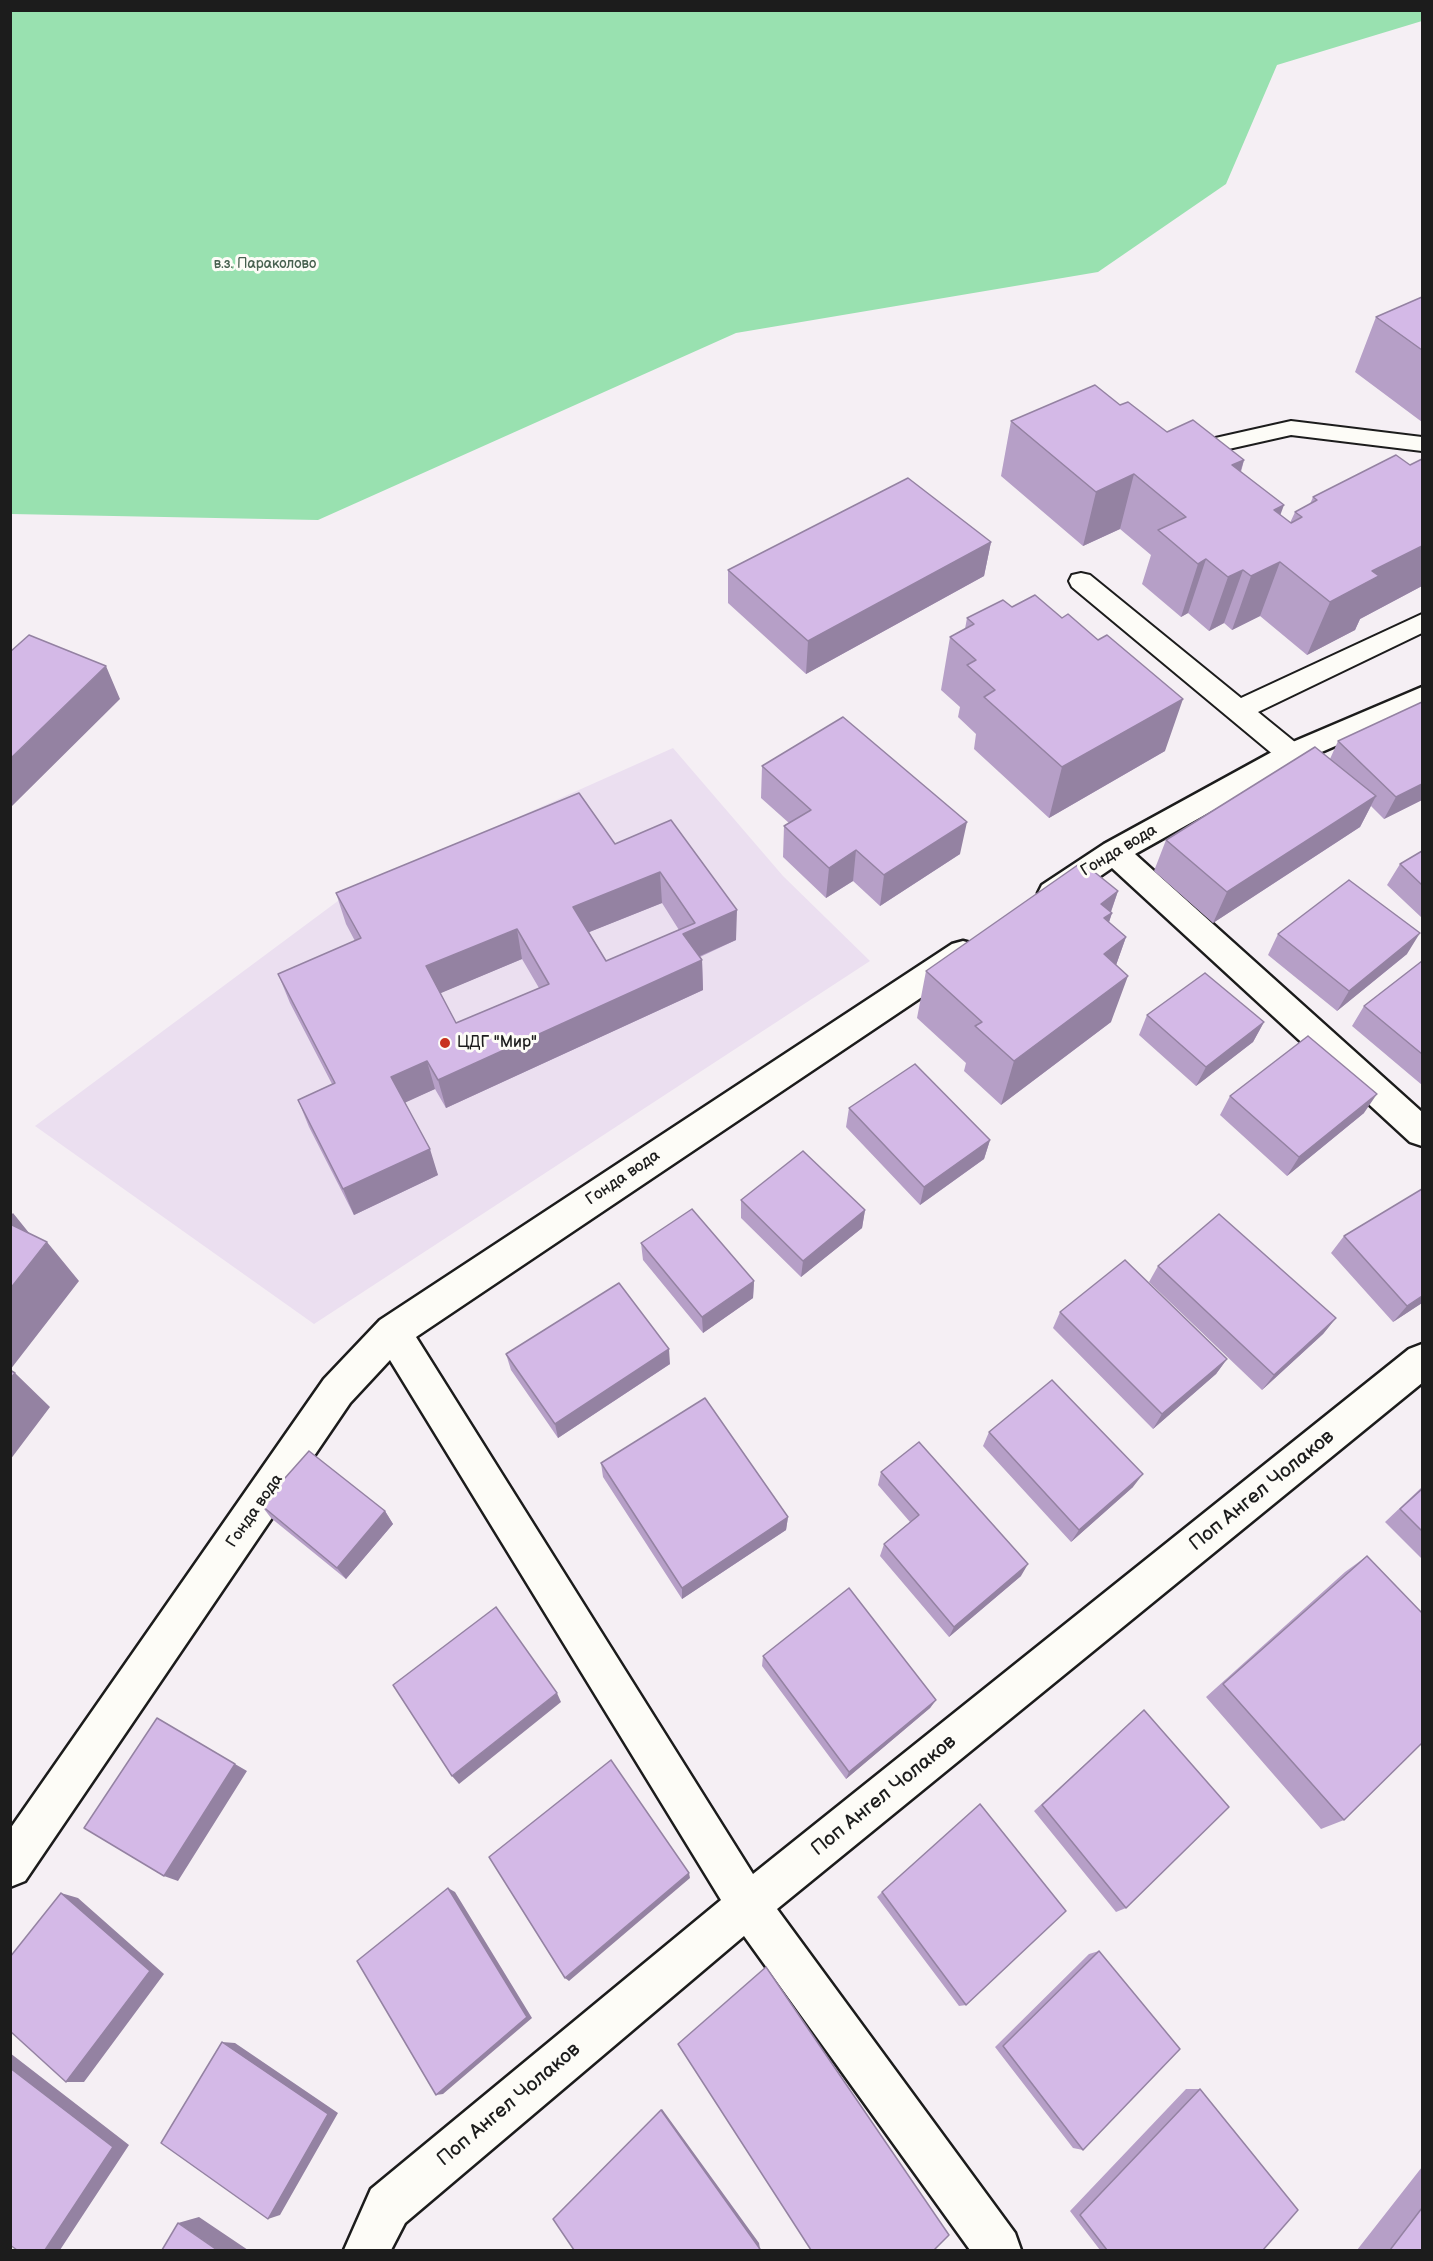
<!DOCTYPE html>
<html>
<head>
<meta charset="utf-8">
<style>
  body { margin:0 }
  #map { position:relative; width:1433px; height:2261px; overflow:hidden; background:#f5eff4; font-family:"Balsamiq Sans",sans-serif }
  canvas { display:block }
  .frame { position:absolute; inset:0; border:12px solid #1c1c1c; pointer-events:none }
</style>
</head>
<body>
<div id="map">
<canvas width="1433" height="2261"></canvas>
<div class="frame"></div>
</div>
<script>
const c = document.querySelector('canvas').getContext('2d');
c.lineJoin = 'round';
function fillPath(path, color) { c.fillStyle = color; c.fill(path, 'evenodd'); }
const toPath = rows => new Path2D(rows.map(r => 'M' + r).join(''));
function strokePath(path, color, width, dash) { c.strokeStyle = color; c.lineWidth = width; c.lineCap = dash ? 'butt' : 'round'; c.setLineDash(dash || []); c.stroke(path); }
function write(font, color, halo, rows, align = 'center') {
  c.font = font + ' "Balsamiq Sans",sans-serif'; c.lineWidth = 6; c.setLineDash([]); c.textBaseline = 'middle'; c.strokeStyle = halo; c.fillStyle = color; for (const [text, x, y, turn = 0] of rows) {
    c.save(); c.translate(x, y); c.rotate((+turn || 0) * Math.PI / 180); c.textAlign = isNaN(turn) ? turn : align; if (halo) c.strokeText(text, 0, 0); c.fillText(text, 0, 0); c.restore();
  }
}
const built = toPath([
  [673,748,783,876,870,961,314,1324,35,1126,350,892]
]);
const green = toPath([
  [11,10,1422,10,1422,21,1277,65,1226,184,1098,272,736,333,318,520,11,514]
]);
const lane = toPath([
  [1291,421,1422,437,1422,451,1291,435,1193,457,1173,453,1169,448,1173,443,1181,441,1193,443,1291,421],
  [1081,573,1090,575,1241,698,1422,614,1422,633,1258,712,1301,747,1304,754,1301,761,1291,764,1281,761,1072,587,1069,581,1072,575,1081,573]
]);
const street = toPath([
  [1422,687,1422,708,1301,761,1135,854,1422,1112,1422,1146,1410,1142,1112,868,1064,901,1053,905,1042,901,1038,893,1042,885,1104,844,1281,747,1422,687],
  [963,941,974,944,978,953,974,962,416,1337,753,1874,1409,1349,1422,1344,1422,1383,777,1909,1015,2233,1021,2250,970,2250,744,1936,405,2223,391,2250,344,2250,371,2189,721,1900,390,1360,350,1403,25,1881,10,1887,10,1829,324,1379,380,1320,952,944,963,941]
]);
const wall = toPath([
  [1422,297,1422,422,1355,372,1376,317],
  [1120,405,1167,432,1244,460,1241,472,1280,515,1290,523,1295,512,1310,504,1313,497,1410,465,1422,459,1422,586,1360,619,1355,630,1307,655,1260,616,1232,630,1224,623,1209,631,1188,613,1181,617,1142,584,1151,555,1120,529,1083,546,1001,476,1011,421],
  [991,542,984,576,806,674,728,603,728,570],
  [967,618,1165,751,1049,818,974,749,976,734,958,717,960,707,941,690,950,637,965,629],
  [1422,702,1422,800,1384,819,1371,806,1360,827,1213,923,1154,871,1166,840,1330,759,1338,741],
  [762,766,960,854,880,906,853,881,826,898,783,857,784,826,789,823,761,798],
  [671,820,736,940,700,957,702,960,703,990,446,1108,435,1089,405,1102,438,1175,354,1215,309,1127,298,1100,332,1084,290,1003,278,974,355,941,346,924,336,893,615,844],
  [662,903,679,930,606,961,589,932],
  [522,959,539,988,456,1023,440,993],
  [1422,851,1422,918,1387,885,1400,864],
  [1118,891,1111,912,1112,913,1109,922,1126,937,1116,965,1111,1022,1001,1105,964,1071,966,1063,917,1018,926,971],
  [1278,934,1407,954,1337,1011,1268,955],
  [1422,961,1422,1085,1352,1026,1364,1006],
  [1147,1015,1264,1022,1253,1042,1196,1086,1139,1035],
  [1230,1096,1364,1113,1287,1176,1220,1115],
  [849,1108,990,1140,984,1159,920,1205,846,1127],
  [741,1200,865,1210,862,1228,801,1277,741,1218],
  [1344,1236,1422,1303,1393,1322,1331,1253],
  [641,1243,754,1281,753,1298,703,1333,643,1260],
  [1158,1266,1336,1318,1323,1334,1262,1390,1149,1282],
  [1060,1312,1227,1359,1216,1374,1153,1429,1053,1328],
  [506,1354,670,1364,558,1438,511,1370],
  [989,1432,1133,1487,1071,1542,983,1446],
  [601,1463,788,1517,786,1530,682,1599,603,1477],
  [881,1472,1021,1576,949,1637,880,1556,884,1544,910,1522,878,1485],
  [1422,1487,1422,1559,1385,1522],
  [261,1505,385,1511,393,1524,346,1579,271,1518],
  [1367,1556,1344,1820,1321,1829,1206,1697,1345,1572],
  [763,1656,936,1700,930,1708,846,1779,762,1666],
  [1144,1710,1126,1908,1116,1912,1034,1811],
  [882,1892,966,2005,959,2006,877,1897],
  [1099,1951,1083,2150,1073,2148,995,2047,1089,1954],
  [1186,2089,1200,2089,1263,2250,1100,2250,1070,2211],
  [1422,2167,1422,2250,1357,2250]
]);
const shadedWall = toPath([
  [1244,460,1227,514,1232,465],
  [1134,474,1120,529,1083,546,1096,492],
  [1284,505,1264,559,1274,510],
  [991,542,984,576,806,674,808,641],
  [1422,546,1422,586,1360,619,1355,630,1307,655,1330,602,1372,571],
  [1206,559,1188,613,1181,617,1198,564],
  [1280,562,1260,616,1232,630,1251,576],
  [1243,570,1224,623,1209,631,1228,577],
  [106,666,120,699,10,808,10,759],
  [1183,699,1165,751,1049,818,1062,767],
  [1422,784,1422,800,1384,819,1396,797],
  [1376,796,1360,827,1213,923,1227,892],
  [967,822,960,854,880,906,884,875],
  [856,850,853,881,826,898,829,868],
  [660,872,662,903,577,937,573,907],
  [1118,891,1110,914,1112,913,1096,961,1101,904],
  [737,910,736,940,684,963,683,934],
  [517,929,522,959,434,996,426,966],
  [1420,933,1407,954,1337,1011,1349,991],
  [1126,937,1109,985,1104,954],
  [702,960,703,990,446,1108,438,1080],
  [1128,976,1111,1022,1001,1105,1014,1061],
  [1264,1022,1253,1042,1196,1086,1206,1067],
  [427,1061,435,1089,400,1105,391,1077],
  [1377,1094,1364,1113,1287,1176,1299,1157],
  [990,1140,984,1159,920,1205,924,1187],
  [430,1149,438,1175,354,1215,343,1189],
  [865,1210,862,1228,801,1277,803,1261],
  [13,1213,42,1249,47,1242,79,1281,10,1370,10,1216],
  [754,1281,753,1298,703,1333,702,1317],
  [1422,1296,1422,1303,1393,1322,1407,1306],
  [1336,1318,1323,1334,1262,1390,1274,1375],
  [669,1349,670,1364,558,1438,555,1424],
  [1227,1359,1216,1374,1153,1429,1162,1414],
  [15,1373,50,1407,10,1460,10,1379],
  [1143,1474,1133,1487,1071,1542,1079,1530],
  [385,1511,393,1524,346,1579,337,1568],
  [788,1517,786,1530,682,1599,682,1588],
  [1028,1564,1021,1576,949,1637,954,1627],
  [557,1693,561,1702,459,1784,452,1776],
  [936,1700,930,1708,846,1779,849,1772],
  [235,1764,247,1771,178,1881,164,1876],
  [689,1873,690,1878,569,1981,565,1978],
  [448,1888,455,1892,532,2018,443,2094,436,2095],
  [61,1893,78,1898,164,1974,84,2082,66,2082],
  [222,2042,235,2043,338,2113,280,2215,268,2219],
  [10,2053,129,2145,60,2250,45,2250,10,2068],
  [662,2109,759,2243,760,2249,661,2110],
  [199,2217,248,2250,217,2250,178,2223]
]);
const building = toPath([
  [1422,297,1422,350,1376,317,1422,297],
  [1095,385,1120,405,1128,402,1167,432,1193,420,1244,460,1232,465,1284,505,1274,510,1291,523,1302,517,1295,512,1317,500,1313,497,1396,455,1410,465,1422,459,1422,546,1372,571,1379,576,1330,602,1280,562,1251,576,1243,570,1228,577,1206,559,1198,564,1158,530,1186,517,1134,474,1096,492,1011,421,1095,385],
  [908,478,991,542,808,641,728,570,908,478],
  [1035,595,1062,618,1068,614,1098,640,1107,635,1183,699,1062,767,984,697,995,690,967,665,976,660,950,637,974,624,967,618,1003,600,1012,607,1035,595],
  [29,635,106,666,10,759,10,652,29,635],
  [1422,702,1422,784,1396,797,1338,741,1422,702],
  [843,717,967,822,884,875,856,850,829,868,784,826,811,810,762,766,843,717],
  [1315,747,1376,796,1227,892,1166,840,1315,747],
  [579,793,615,844,671,820,737,910,683,934,702,960,438,1080,427,1061,391,1077,430,1149,343,1189,298,1100,335,1083,278,974,361,938,336,893,579,793],
  [660,872,695,923,606,961,573,907,660,872],
  [517,929,549,984,456,1023,426,966,517,929],
  [1422,851,1422,885,1400,864,1422,851],
  [1082,862,1118,891,1101,904,1112,913,1104,918,1126,937,1104,954,1128,976,1014,1061,975,1026,982,1022,926,971,1082,862],
  [1349,880,1420,933,1349,991,1278,934,1349,880],
  [1422,961,1422,1054,1364,1006,1422,961],
  [1205,973,1264,1022,1206,1067,1147,1015,1205,973],
  [1308,1036,1377,1094,1299,1157,1230,1096,1308,1036],
  [915,1064,990,1140,924,1187,849,1108,915,1064],
  [803,1151,865,1210,803,1261,741,1200,803,1151],
  [1422,1189,1422,1296,1407,1306,1344,1236,1422,1189],
  [692,1209,754,1281,702,1317,641,1243,692,1209],
  [1219,1214,1336,1318,1274,1375,1158,1266,1219,1214],
  [10,1224,47,1242,10,1289,10,1224],
  [1125,1260,1227,1359,1162,1414,1060,1312,1125,1260],
  [619,1283,669,1349,555,1424,506,1354,619,1283],
  [10,1370,15,1373,10,1379,10,1370],
  [1052,1380,1143,1474,1079,1530,989,1432,1052,1380],
  [705,1398,788,1517,682,1588,601,1463,705,1398],
  [919,1442,1028,1564,954,1627,884,1544,919,1515,881,1472,919,1442],
  [309,1451,385,1511,337,1568,261,1505,309,1451],
  [1422,1489,1422,1531,1400,1509,1422,1489],
  [1367,1556,1422,1613,1422,1743,1344,1820,1223,1684,1367,1556],
  [849,1588,936,1700,849,1772,763,1656,849,1588],
  [496,1607,557,1693,452,1776,393,1685,496,1607],
  [1144,1710,1229,1807,1126,1908,1042,1805,1144,1710],
  [157,1718,235,1764,164,1876,84,1828,157,1718],
  [611,1760,689,1873,565,1978,489,1857,611,1760],
  [980,1804,1066,1911,966,2005,882,1892,980,1804],
  [448,1888,527,2017,436,2095,357,1961,448,1888],
  [61,1893,150,1971,66,2082,10,2031,10,1957,61,1893],
  [1099,1951,1180,2049,1083,2150,1003,2046,1099,1951],
  [766,1967,949,2235,934,2250,811,2250,678,2044,766,1967],
  [222,2042,328,2114,268,2219,161,2143,222,2042],
  [10,2068,113,2147,45,2250,17,2250,10,2245,10,2068],
  [1200,2089,1298,2210,1263,2250,1107,2250,1080,2215,1200,2089],
  [661,2110,760,2249,758,2250,574,2250,553,2219,661,2110],
  [1422,2208,1422,2250,1390,2250,1422,2208],
  [178,2223,217,2250,162,2250,178,2223]
]);
const markers = [
  [445,1043,6,"#c8321e"]
];
const farParknames = [
  ["в.з. Параколово",265,264]
];
const streetNames = [
  ["Гонда вода",1119,851,-31],
  ["Гонда вода",623,1178,-34],
  ["Гонда вода",255,1511,-55]
];
const poiNames = [
  ["ЦДГ \"Мир\"",457,1043]
];
const nearStreetnames = [
  ["Поп Ангел Чолаков",1262,1491,-39],
  ["Поп Ангел Чолаков",884,1796,-39],
  ["Поп Ангел Чолаков",509,2105,-40]
];
fillPath(built, '#ebdff0');
fillPath(green, '#99e1b0');
strokePath(lane, '#1c1c1c', 4);
strokePath(street, '#1c1c1c', 5);
fillPath(lane, '#fdfcf7');
fillPath(street, '#fdfcf7');
fillPath(wall, '#b69fc7');
fillPath(shadedWall, '#9482a2');
fillPath(building, '#d4b9e7');
strokePath(building, '#9482a2', 1.5);
for (const [x, y, r, color] of markers) { const dot = new Path2D(); dot.arc(x, y, r, 0, 2 * Math.PI); c.fillStyle = color; c.fill(dot); strokePath(dot, '#fdfcf7', 2); }
write('14px', '#486150', '#fdfcf7', farParknames);
write('16px', '#1c1c1c', '#fdfcf7', streetNames);
write('16px', '#1c1c1c', '#fdfcf7', poiNames, 'left');
write('20px', '#1c1c1c', '#fdfcf7', nearStreetnames);
</script>
</body>
</html>
